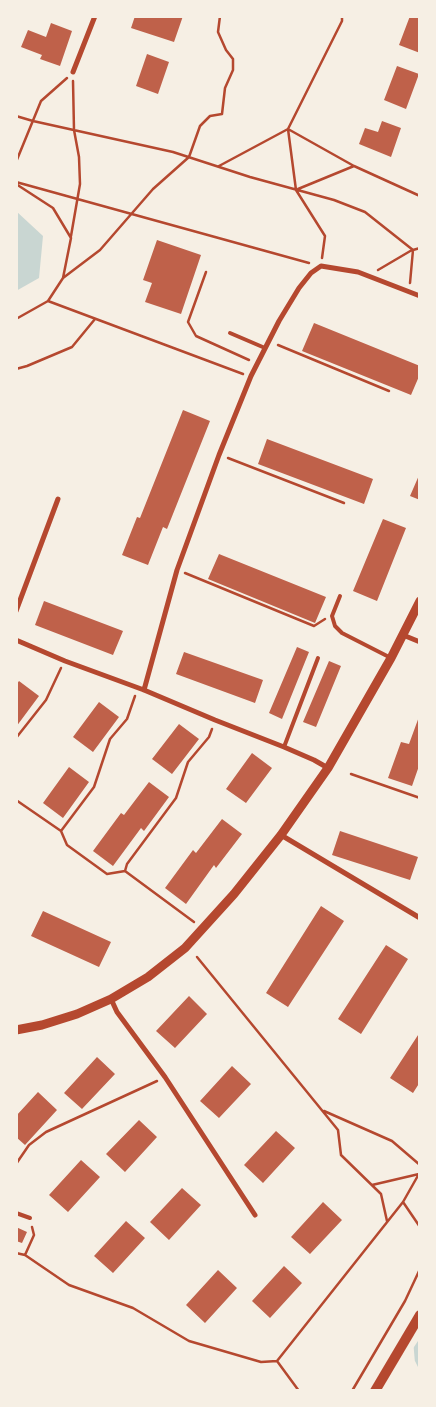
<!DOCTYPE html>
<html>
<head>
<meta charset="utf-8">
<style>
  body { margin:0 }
  #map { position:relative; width:436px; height:1407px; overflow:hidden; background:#f6efe4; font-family:"Varela Round",sans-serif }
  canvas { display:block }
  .frame { position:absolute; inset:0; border:18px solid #f6efe4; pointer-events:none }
</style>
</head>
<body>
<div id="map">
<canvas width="436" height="1407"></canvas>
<div class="frame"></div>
</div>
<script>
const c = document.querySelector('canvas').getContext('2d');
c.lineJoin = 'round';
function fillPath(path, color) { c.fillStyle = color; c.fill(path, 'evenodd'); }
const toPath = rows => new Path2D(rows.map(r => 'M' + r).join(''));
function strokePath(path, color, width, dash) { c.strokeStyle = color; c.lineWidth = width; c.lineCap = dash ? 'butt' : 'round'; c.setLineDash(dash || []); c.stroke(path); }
const water = toPath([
  [16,211,43,236,39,278,16,291]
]);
const stream = toPath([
  [420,1342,416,1348,417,1360,420,1366]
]);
const building = toPath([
  [135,16,183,16,174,42,131,28],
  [410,16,420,17,420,53,399,45],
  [51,23,72,31,60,66,40,59,42,55,21,47,28,30,46,37],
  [147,54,169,62,158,94,136,86],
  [397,66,419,74,406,109,384,100],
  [382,121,401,128,391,157,359,144,365,128,378,132],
  [157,240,201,255,181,314,145,302,152,283,143,280],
  [314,323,420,366,420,374,411,395,302,351],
  [183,410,210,421,167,529,163,527,148,565,122,555,137,517,140,518],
  [267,439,373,479,364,504,258,464],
  [420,473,420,500,410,496],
  [383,519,406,528,377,601,353,591],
  [219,554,326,597,315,623,208,579],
  [44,601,123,631,113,655,35,625],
  [297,647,309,652,282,719,269,713],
  [184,652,263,680,255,703,176,674],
  [329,661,341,666,316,727,303,722],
  [19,681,39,696,16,727,16,685],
  [99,702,119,717,93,752,73,737],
  [420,714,420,763,412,786,388,778,401,742,409,744],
  [179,724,199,739,172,774,152,759],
  [252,753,272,768,246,803,226,789],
  [69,767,89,782,63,818,43,803],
  [149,782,169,797,144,831,141,828,113,866,93,851,121,813,124,815],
  [222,819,242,834,216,868,214,865,186,904,165,888,193,850,196,853],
  [340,831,418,857,410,880,332,855],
  [321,906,344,921,288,1007,266,993],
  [43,911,111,942,99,967,31,936],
  [386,945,408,959,361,1034,338,1019],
  [189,996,207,1014,175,1048,156,1031],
  [420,1032,420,1082,413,1093,390,1078],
  [97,1057,115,1074,82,1109,64,1093],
  [232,1066,251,1084,219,1118,200,1101],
  [38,1092,57,1110,25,1145,16,1137,16,1116],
  [139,1120,157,1137,125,1172,106,1154],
  [276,1131,295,1148,263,1183,244,1165],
  [81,1160,100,1177,68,1212,49,1195],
  [182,1188,201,1205,169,1240,150,1222],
  [323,1202,342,1220,310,1254,291,1237],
  [126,1221,145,1238,113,1273,94,1256],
  [16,1227,27,1232,22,1243,16,1241],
  [284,1266,302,1283,270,1318,252,1301],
  [218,1270,237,1288,205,1323,186,1305]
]);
const path = toPath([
  [16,116,33,121,173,152,250,177,334,200,365,212,413,250,420,248],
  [288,129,354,166,420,196],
  [16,162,41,101,67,78],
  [219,166,288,129],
  [16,182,309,263],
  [16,184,53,208,71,238,63,278,48,301,16,319],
  [298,189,354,166],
  [71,236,80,184,79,157,74,130,73,81],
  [322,258,325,236,296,190,288,129,342,21,342,16],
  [378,270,412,250],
  [206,272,188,322,196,336,249,360],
  [63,278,100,250,153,189,189,157,200,126,210,116,222,114,225,88,233,70,233,59,226,50,218,32,220,16],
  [410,283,413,250],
  [48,301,243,374],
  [278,345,389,391],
  [16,369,27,366,72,347,95,319],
  [228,458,344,503],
  [185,573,314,626,325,619],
  [16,738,46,700,61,668],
  [351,774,420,798],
  [16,800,61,831,67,845,107,874,125,871,194,922],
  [61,831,94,787,110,739,127,719,135,696],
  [125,871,127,864,176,798,188,762,209,737,212,729],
  [197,957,338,1130,341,1155,381,1194,387,1221],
  [324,1111,392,1141,420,1165],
  [16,1164,29,1145,46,1132,157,1081],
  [372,1185,419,1174],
  [403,1202,420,1227],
  [16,1253,25,1255,69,1285,133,1308,189,1341,261,1362,277,1361,403,1202,420,1172],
  [25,1255,34,1235,32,1227],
  [277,1361,299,1391],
  [352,1391,405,1301,420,1269]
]);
const service = toPath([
  [230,333,265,348],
  [340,596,332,616,335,626,342,633,391,658],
  [284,747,318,658],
  [16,1213,30,1218]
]);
const minor = toPath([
  [73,72,95,16],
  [16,611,58,499],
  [403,635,420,642],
  [16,640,65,661,144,690,215,720,284,747,314,760,328,768],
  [144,690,177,570,219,455,251,376,279,321,299,288,311,273,321,266,358,272,420,296],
  [281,835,420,918],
  [111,999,117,1012,165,1077,255,1215]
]);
const tertiary = toPath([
  [16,1030,42,1025,77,1014,111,999,148,977,185,948,234,894,281,835,328,768,391,658,420,601]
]);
const secondary = toPath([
  [375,1391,420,1315]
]);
fillPath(water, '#c9d6d2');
strokePath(stream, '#c9d6d2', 4.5);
fillPath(building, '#bf614a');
strokePath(path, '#b5482f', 2.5);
strokePath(service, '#b5482f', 4);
strokePath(minor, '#b5482f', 5);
strokePath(tertiary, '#b5482f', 9);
strokePath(secondary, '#b5482f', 10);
</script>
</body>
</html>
